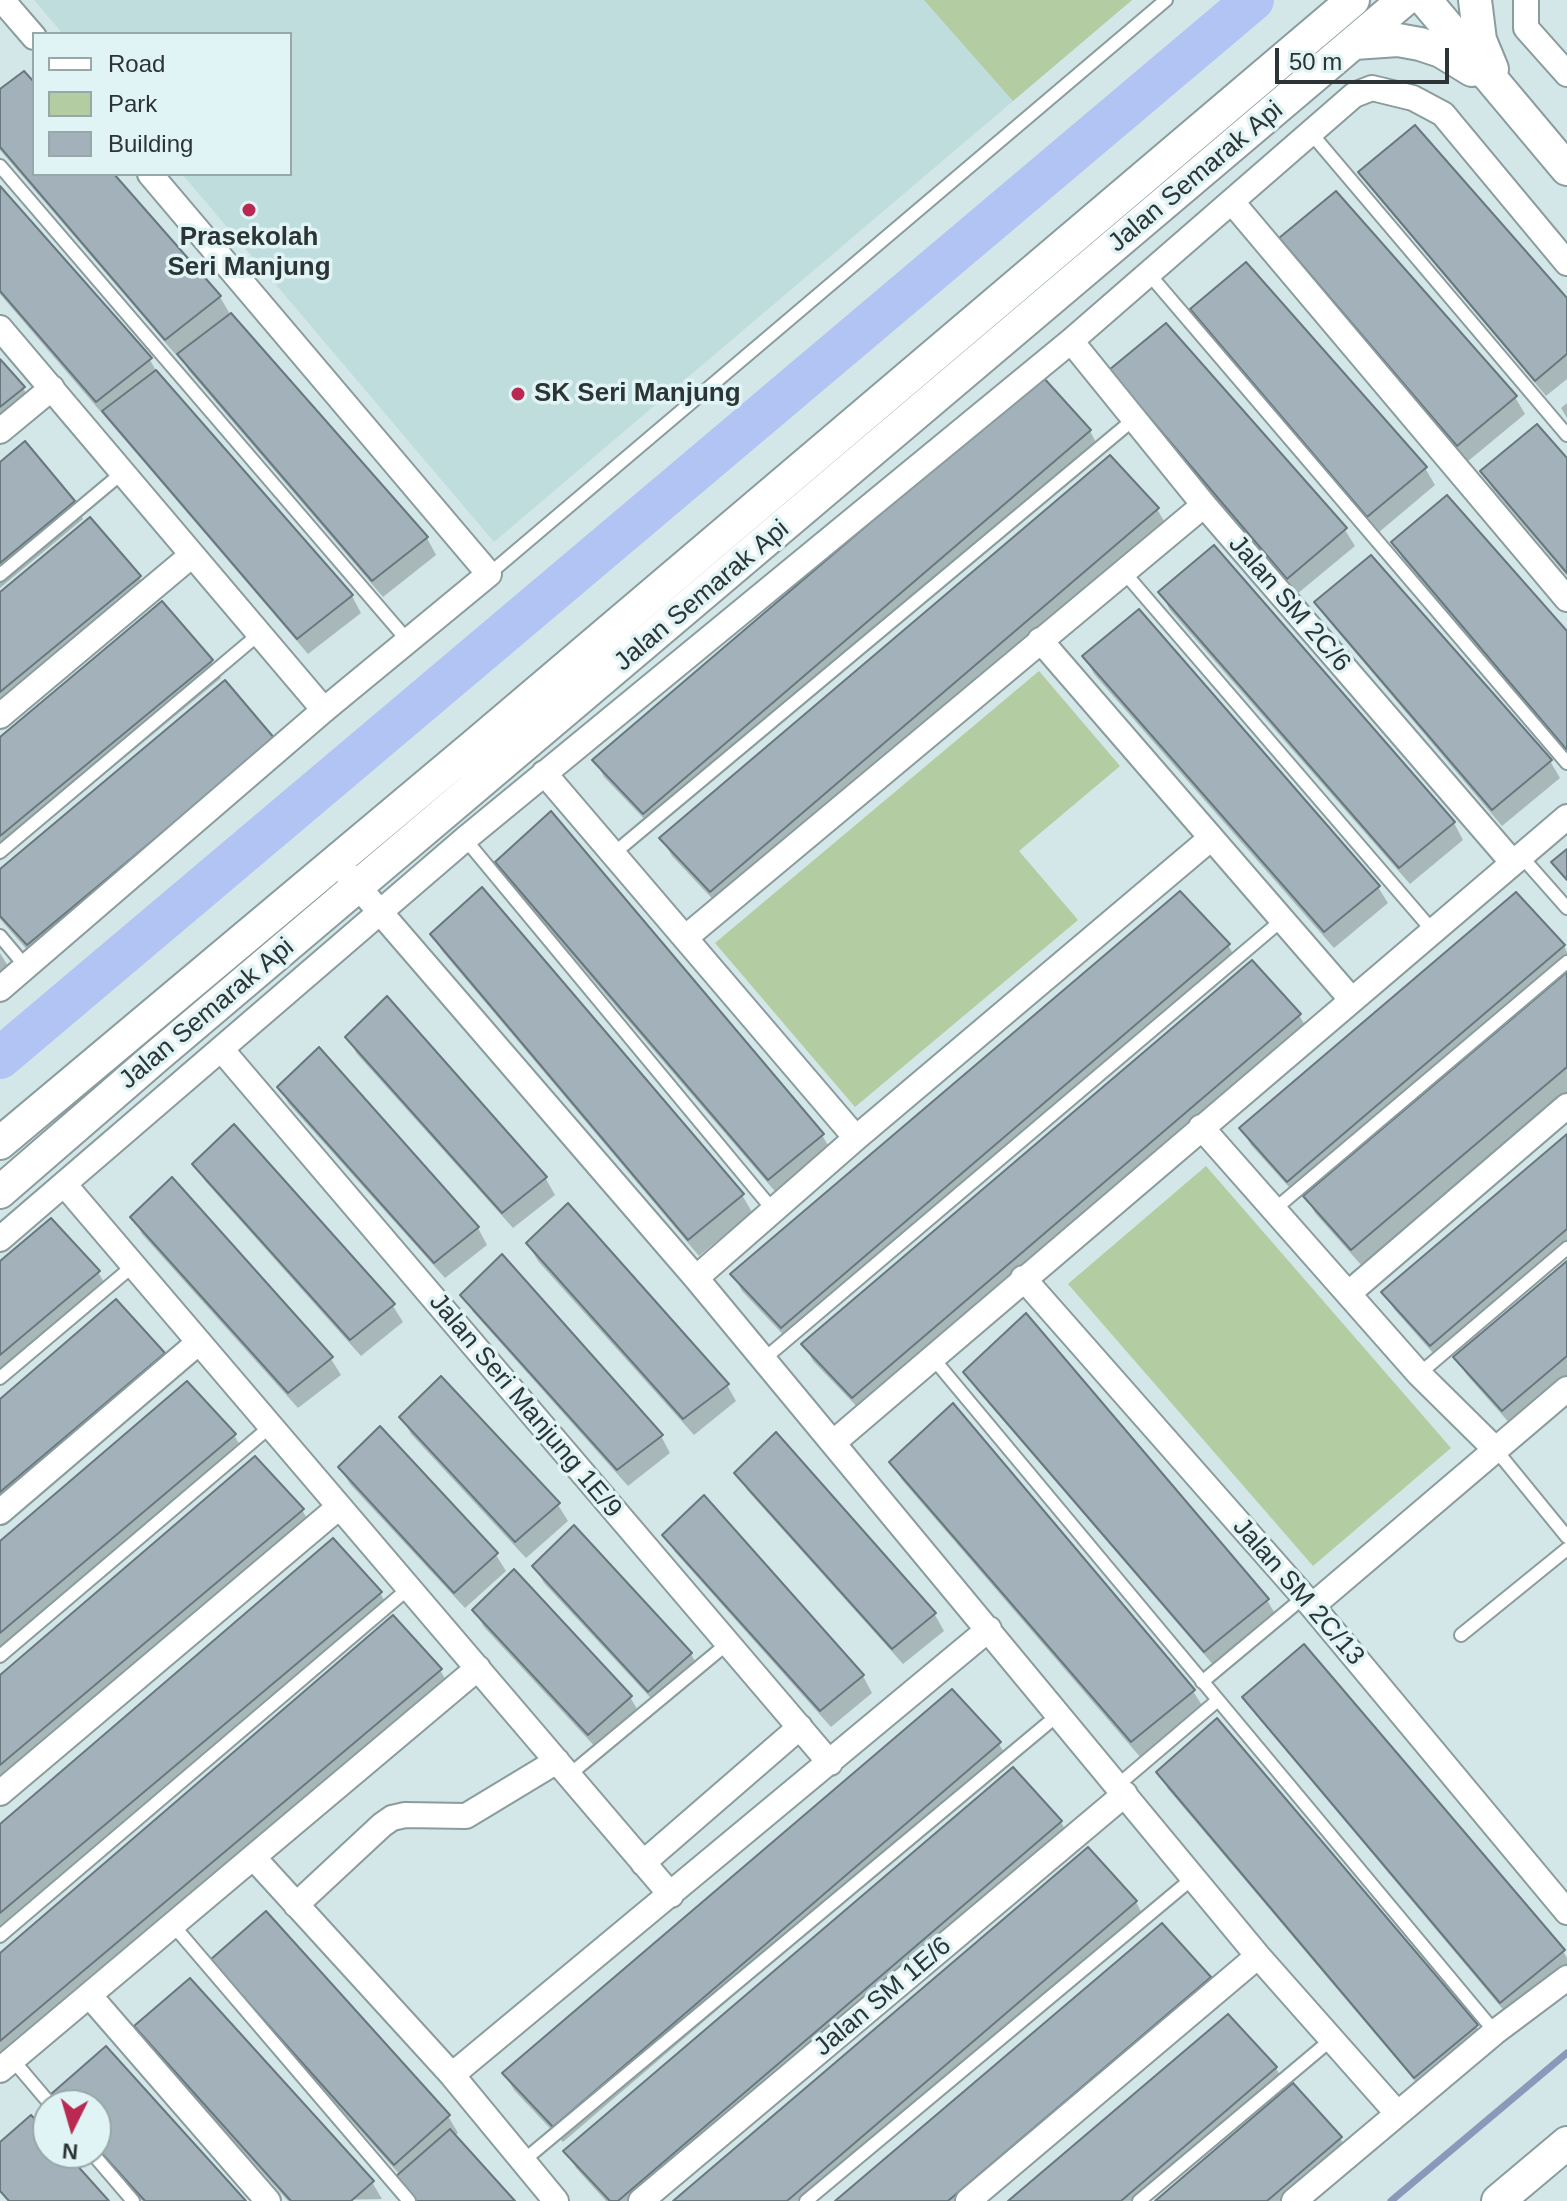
<!DOCTYPE html>
<html>
<head>
<meta charset="utf-8">
<style>
  body { margin:0 }
  #map { position:relative; width:1567px; height:2201px; overflow:hidden; background:#d3e7e8; font-family:Helvetica,sans-serif }
  canvas { display:block }
  .legend { position:absolute; left:32px; top:32px; width:260px; height:144px; box-sizing:border-box; background:#e0f4f5; border:2px solid #98a7a8; margin:0; padding:10px 14px; list-style:none; font-size:24px; color:#2d3435 }
  .legend li { display:flex; align-items:center; gap:16px; height:40px }
  .legend b { width:40px; border:2px solid #98a7a8 }
  .north { position:absolute; left:32px; top:2089px; width:80px; height:80px; box-sizing:border-box; background:#e0f4f5; border:2px solid #98a7a8; border-radius:50%; rotate:185deg; font-size:22px; font-weight:700; line-height:32px; text-align:center; color:#2d3435 }
  .north::after { content:''; display:block; margin:auto; width:28px; height:36px; background:#b92952; clip-path:polygon(50% 0,100% 100%,50% 72%,0 100%) }
  .scale { position:absolute; left:1275px; top:48px; width:174px; height:36px; box-sizing:border-box; border:4px solid #2d3435; border-top:0; padding-left:10px; font-size:24px; line-height:28px; white-space:nowrap; color:#2d3435; -webkit-text-stroke:6px #e0f4f5; paint-order:stroke }
</style>
</head>
<body>
<div id="map">
<canvas width="1567" height="2201"></canvas>
<ul class="legend">
<li><b style="height:10px;background:#fff"></b>Road</li>
<li><b style="height:22px;background:#b3cca1"></b>Park</li>
<li><b style="height:22px;background:#a3b2ba"></b>Building</li>
</ul>
<div class="north">N</div>
<div class="scale">50 m</div>
</div>
<script>
const c = document.querySelector('canvas').getContext('2d');
c.lineJoin = 'round';
function fillPath(path, color) { c.fillStyle = color; c.fill(path, 'evenodd'); }
const toPath = rows => new Path2D(rows.map(r => 'M' + r).join(''));
function strokePath(path, color, width, dash) { c.strokeStyle = color; c.lineWidth = width; c.lineCap = dash ? 'butt' : 'round'; c.setLineDash(dash || []); c.stroke(path); }
function write(font, color, halo, rows, align = 'center') {
  c.font = font + ' Helvetica,sans-serif'; c.lineWidth = 7; c.setLineDash([]); c.textBaseline = 'middle'; c.strokeStyle = halo; c.fillStyle = color; for (const [text, x, y, turn = 0] of rows) {
    c.save(); c.translate(x, y); c.rotate((+turn || 0) * Math.PI / 180); c.textAlign = isNaN(turn) ? turn : align; if (halo) c.strokeText(text, 0, 0); c.fillText(text, 0, 0); c.restore();
  }
}
const built = toPath([
  [34,0,1132,0,494,542,182,174,290,174,290,34,63,34]
]);
const green = toPath([
  [924,0,1132,0,1013,101],
  [1039,671,1120,766,1019,851,1078,920,855,1107,715,943],
  [1206,1166,1451,1448,1313,1566,1068,1284]
]);
const shadow = toPath([
  [34,85,34,174,112,174,220,297,230,314,427,538,436,555,383,597,189,371,179,353,176,355,0,150,0,92],
  [1361,172,1567,301,1567,379,1546,396,1371,189],
  [0,189,150,360,159,376,352,596,361,613,308,654,0,294],
  [1282,238,1515,397,1525,414,1467,462,1292,255],
  [1246,265,1425,468,1435,485,1378,533,1202,326,1192,309],
  [0,362,23,388,33,405,0,431],
  [1121,387,1345,530,1355,546,1297,594],
  [1567,403,1567,418,1561,408],
  [1090,431,1099,448,654,829,604,777,595,760],
  [1567,462,1567,576,1492,488,1483,472],
  [0,465,74,502,83,519,0,588],
  [1157,509,1167,526,721,908,672,856,662,839],
  [1393,542,1567,634,1567,752,1403,559],
  [139,577,149,594,0,717,0,595],
  [1161,593,1454,823,1463,840,1410,884,1170,610],
  [1317,602,1550,761,1560,778,1502,826,1327,619],
  [1085,657,1378,887,1388,903,1334,948,1094,674],
  [211,661,221,678,0,861,0,740],
  [274,740,37,961,0,919,0,872],
  [498,863,822,1135,832,1152,779,1196,507,880],
  [1516,894,1564,946,1567,952,1567,969,1298,1197,1251,1145,1241,1128],
  [433,935,742,1195,752,1212,699,1256,442,951],
  [1228,945,1238,962,792,1344,742,1291,733,1274],
  [0,953,13,974,0,985],
  [1567,974,1567,1092,1362,1266,1315,1213,1306,1197],
  [387,999,546,1179,555,1195,513,1228,357,1054,347,1037],
  [1299,1015,1309,1032,863,1413,813,1361,804,1344],
  [319,1049,478,1228,487,1245,445,1278,289,1104,279,1087],
  [1567,1137,1567,1254,1440,1361,1394,1309,1384,1292],
  [195,1165,393,1306,403,1322,361,1356,205,1181],
  [172,1180,331,1359,341,1375,298,1408,142,1234,133,1217],
  [528,1244,727,1385,736,1401,694,1435,538,1261],
  [1567,1263,1567,1380,1512,1426,1466,1374,1456,1358],
  [0,1264,98,1272,108,1289,0,1380],
  [463,1295,661,1436,670,1453,628,1486,473,1312],
  [164,1354,173,1370,0,1517,0,1402],
  [966,1372,1267,1600,1277,1617,1215,1667,976,1389],
  [402,1417,558,1505,568,1521,526,1558,411,1434],
  [380,1429,496,1555,506,1571,465,1608,350,1484,340,1467],
  [234,1435,244,1452,0,1658,0,1544],
  [776,1435,935,1615,944,1631,903,1664,747,1490,737,1473],
  [892,1463,1193,1691,1203,1707,1141,1758,902,1480],
  [704,1498,863,1676,872,1693,831,1727,675,1552,665,1536],
  [302,1510,312,1527,0,1790,0,1677],
  [534,1566,691,1654,700,1670,659,1707,544,1583],
  [380,1593,390,1610,0,1938,0,1827],
  [474,1610,630,1697,640,1714,599,1751,484,1627],
  [440,1670,450,1687,0,2066,0,1955],
  [952,1692,999,1744,1009,1760,563,2142,514,2090,504,2073],
  [1245,1698,1563,1951,1567,1958,1567,1973,1511,2019,1255,1714],
  [1159,1772,1476,2026,1486,2043,1425,2093,1168,1789],
  [1061,1822,1070,1839,647,2201,606,2201,576,2168,566,2151],
  [1136,1902,1145,1919,816,2201,676,2201],
  [266,1914,448,2116,458,2133,454,2136,513,2201,412,2201,400,2175,222,1977],
  [1209,1978,1219,1994,977,2201,838,2201],
  [1228,2016,1276,2068,1285,2085,1150,2201,1011,2201],
  [136,2027,372,2182,382,2199,288,2201,146,2043],
  [106,2049,243,2201,142,2201,96,2150,96,2105,58,2105,52,2096],
  [1340,2138,1350,2155,1296,2201,1158,2201]
]);
const stream = toPath([
  [1391,2201,1567,2053]
]);
const river = toPath([
  [0,1058,1253,0]
]);
const building = toPath([
  [24,71,34,82,34,174,114,174,221,296,165,340,0,147,0,89,24,71],
  [1415,125,1567,298,1567,354,1535,381,1358,172,1415,125],
  [0,186,152,358,96,402,0,291,0,186],
  [1336,191,1517,396,1457,446,1279,238,1336,191],
  [1246,262,1427,467,1367,517,1190,309,1246,262],
  [231,313,428,537,372,581,177,354,231,313],
  [1166,323,1347,528,1287,579,1109,370,1166,323],
  [0,359,25,387,0,407,0,359],
  [156,370,353,595,297,639,102,411,156,370],
  [1042,376,1091,430,643,814,592,760,1042,376],
  [1537,424,1567,458,1567,573,1480,471,1537,424],
  [25,441,75,501,0,563,0,462,25,441],
  [1110,455,1159,508,710,892,659,838,1110,455],
  [1447,495,1567,631,1567,750,1391,542,1447,495],
  [90,517,141,576,0,692,0,592,90,517],
  [1214,545,1455,822,1399,868,1158,592,1214,545],
  [1371,555,1552,760,1492,810,1314,602,1371,555],
  [162,601,213,660,0,836,0,737,162,601],
  [1139,609,1380,886,1324,932,1082,656,1139,609],
  [225,680,275,739,27,945,0,916,0,869,225,680],
  [551,811,824,1134,768,1180,495,862,551,811],
  [1567,849,1567,880,1551,862,1567,849],
  [482,887,744,1194,688,1240,430,934,482,887],
  [1180,891,1230,944,781,1328,730,1274,1180,891],
  [1516,892,1565,945,1287,1182,1239,1128,1516,892],
  [1252,960,1301,1014,852,1398,801,1344,1252,960],
  [1567,972,1567,1067,1351,1250,1303,1196,1567,972],
  [387,996,547,1177,502,1213,345,1037,387,996],
  [319,1047,479,1227,434,1263,277,1087,319,1047],
  [234,1124,395,1304,350,1340,192,1164,234,1124],
  [1567,1134,1567,1229,1430,1346,1381,1292,1567,1134],
  [172,1177,333,1357,288,1393,130,1217,172,1177],
  [568,1203,729,1384,683,1419,526,1243,568,1203],
  [51,1218,100,1271,0,1355,0,1261,51,1218],
  [502,1254,663,1435,617,1470,460,1295,502,1254],
  [1567,1261,1567,1356,1502,1411,1453,1357,1567,1261],
  [116,1299,165,1353,0,1492,0,1399,116,1299],
  [1026,1313,1269,1599,1204,1652,963,1372,1026,1313],
  [441,1376,560,1503,515,1542,399,1417,441,1376],
  [187,1381,236,1434,0,1633,0,1541,187,1381],
  [953,1403,1195,1690,1131,1742,889,1462,953,1403],
  [380,1426,498,1553,454,1593,338,1467,380,1426],
  [776,1432,936,1613,892,1649,734,1473,776,1432],
  [255,1456,304,1509,0,1765,0,1675,255,1456],
  [704,1495,864,1675,820,1711,662,1535,704,1495],
  [574,1525,692,1653,648,1692,532,1566,574,1525],
  [333,1538,382,1592,0,1913,0,1824,333,1538],
  [514,1569,632,1696,588,1735,472,1610,514,1569],
  [393,1615,442,1669,0,2041,0,1953,393,1615],
  [1304,1644,1565,1950,1500,2003,1242,1697,1304,1644],
  [952,1689,1001,1742,553,2127,502,2073,952,1689],
  [1217,1718,1478,2025,1414,2078,1156,1772,1217,1718],
  [1013,1767,1062,1821,618,2201,610,2201,563,2151,1013,1767],
  [1088,1847,1137,1901,787,2201,673,2201,1088,1847],
  [266,1911,450,2115,394,2165,210,1960,266,1911],
  [1162,1923,1211,1977,948,2201,835,2201,1162,1923],
  [190,1978,374,2181,351,2201,291,2201,134,2026,190,1978],
  [1228,2014,1277,2067,1121,2201,1008,2201,1228,2014],
  [106,2046,246,2201,145,2201,96,2147,96,2105,59,2105,50,2095,106,2046],
  [1293,2083,1342,2137,1267,2201,1155,2201,1293,2083],
  [31,2115,48,2133,48,2153,66,2153,109,2201,9,2201,0,2191,0,2142,31,2115],
  [450,2129,515,2201,415,2201,394,2178,450,2129]
]);
const lane = toPath([
  [1310,132,1567,435],
  [0,166,408,641],
  [1149,274,1567,763],
  [1123,571,1432,930],
  [489,574,1166,0],
  [0,575,122,473],
  [465,839,773,1210],
  [0,852,259,634],
  [613,854,1134,419],
  [1521,856,1567,908],
  [0,936,26,967],
  [1275,1209,1567,962],
  [932,1357,1495,2032],
  [764,1359,1282,920],
  [1419,1374,1567,1248],
  [0,1378,134,1265],
  [1496,1450,1567,1537],
  [1461,1635,1567,1549],
  [0,1656,271,1426],
  [1202,1682,1304,1597],
  [569,1775,728,1643],
  [1118,1785,1218,1700],
  [173,1925,409,2201],
  [0,1936,409,1588],
  [12,2059,51,2105],
  [92,2153,133,2201],
  [523,2161,1059,1714],
  [806,2201,1194,1877],
  [1139,2201,1332,2039]
]);
const street = toPath([
  [2,0,34,37],
  [1526,0,1526,28,1567,74],
  [1232,202,1567,599],
  [0,328,324,710],
  [1071,341,1204,505,1513,863],
  [0,431,52,388],
  [1040,640,1351,999],
  [0,716,192,555],
  [544,773,856,1138],
  [336,861,696,1278,1258,1956,1397,2113],
  [685,938,1204,505],
  [0,989,324,710,489,574,150,174],
  [221,1049,830,1763],
  [1201,1127,1419,1374,1496,1450],
  [64,1184,671,1895],
  [0,1239,465,839,1071,341,1354,95,1372,88,1413,98,1443,114,1567,263],
  [696,1278,856,1138,1210,839],
  [1023,1278,1312,1606,1567,1912],
  [1349,1293,1567,1106],
  [834,1442,1567,817],
  [0,1512,199,1342],
  [1312,1606,1567,1389],
  [0,1793,339,1507],
  [253,1857,452,2075,556,2201],
  [643,1863,800,1727],
  [296,1905,382,1825,392,1818,405,1815,466,1816,557,1761],
  [89,1995,268,2201],
  [0,2070,478,1668],
  [452,2075,989,1629],
  [641,2201,1125,1794],
  [968,2201,1258,1956],
  [1294,2201,1495,2032,1567,1978]
]);
const secondary = toPath([
  [1425,0,1567,169],
  [1475,0,1480,40,1492,69],
  [1354,43,1398,40,1420,44,1441,51,1472,70],
  [0,1143,475,745,1353,0],
  [0,1192,157,1056,1404,0],
  [1498,2201,1567,2143]
]);
const markers = [
  [249,210,8,"#b92952"],
  [518,394,8,"#b92952"]
];
const streetNames = [
  ["Jalan Semarak Api",1196,177,-40],
  ["Jalan Semarak Api",702,596,-40],
  ["Jalan SM 2C/6",1289,604,49],
  ["Jalan Semarak Api",207,1014,-40],
  ["Jalan Seri Manjung 1E/9",525,1406,50],
  ["Jalan SM 2C/13",1298,1592,49],
  ["Jalan SM 1E/6",883,1997,-40]
];
const poiNames = [
  ["Prasekolah",249,238],
  ["Seri Manjung",249,268],
  ["SK Seri Manjung",534,394,"left"]
];
fillPath(built, '#c0ddde');
fillPath(green, '#b3cca1');
fillPath(shadow, '#0003');
strokePath(stream, '#8999ba', 7);
strokePath(river, '#b1c4f3', 42);
fillPath(building, '#a3b2ba');
strokePath(building, '#69777f', 2);
strokePath(lane, '#8a9c9d', 16);
strokePath(street, '#8a9c9d', 28);
strokePath(secondary, '#8a9c9d', 36);
strokePath(lane, '#fff', 12);
strokePath(street, '#fff', 24);
strokePath(secondary, '#fff', 32);
for (const [x, y, r, color] of markers) { const dot = new Path2D(); dot.arc(x, y, r, 0, 2 * Math.PI); c.fillStyle = color; c.fill(dot); strokePath(dot, '#e0f4f5', 3); }
write('26px', '#2d3435', '#e0f4f5', streetNames);
write('bold 26px', '#2d3435', '#e0f4f5', poiNames);
</script>
</body>
</html>
